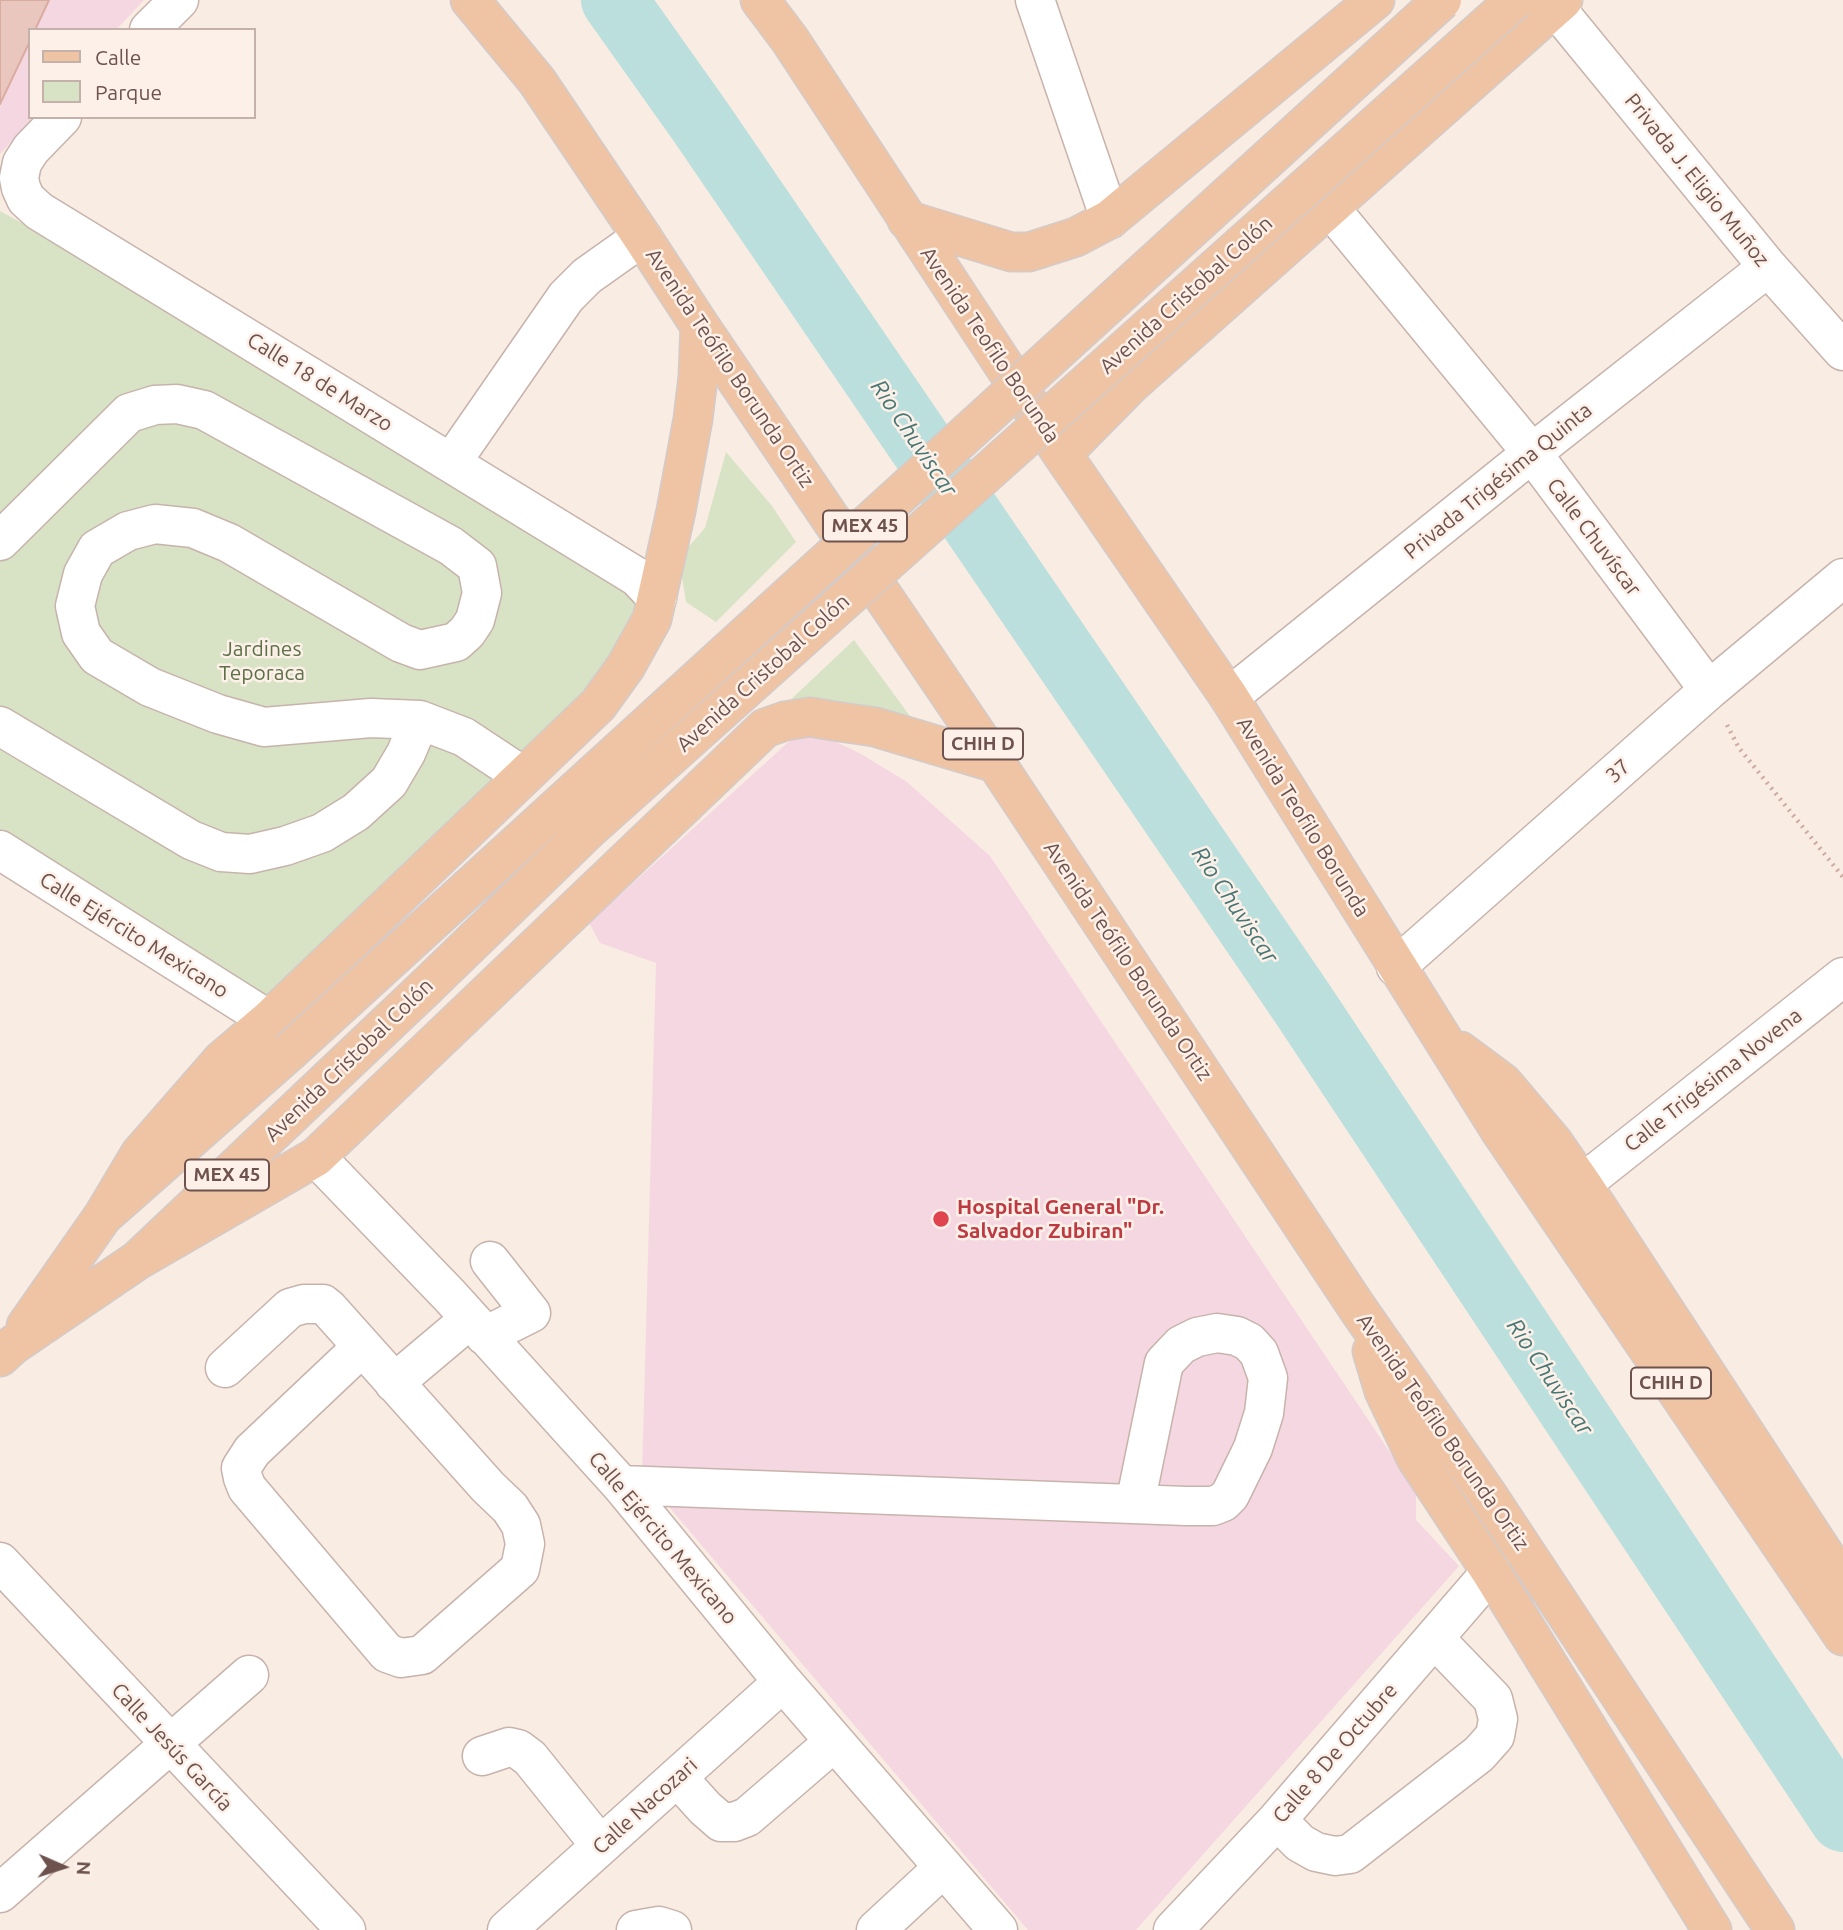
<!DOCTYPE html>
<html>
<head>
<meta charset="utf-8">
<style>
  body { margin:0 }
  #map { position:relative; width:1843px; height:1930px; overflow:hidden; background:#f8ece3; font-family:Ubuntu,sans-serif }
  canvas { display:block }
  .legend { position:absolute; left:28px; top:28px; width:228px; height:91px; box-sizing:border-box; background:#fcf0e8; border:2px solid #c3b1aa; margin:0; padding:9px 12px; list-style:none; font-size:21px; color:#6d524d }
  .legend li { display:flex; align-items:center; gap:14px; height:35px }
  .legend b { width:35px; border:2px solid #c3b1aa }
  .north { position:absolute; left:28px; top:1832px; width:70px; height:70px; -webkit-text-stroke:5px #fcf0e8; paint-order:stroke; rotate:93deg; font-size:19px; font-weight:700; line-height:28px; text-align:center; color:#6d524d }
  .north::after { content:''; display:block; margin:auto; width:24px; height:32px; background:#6d524d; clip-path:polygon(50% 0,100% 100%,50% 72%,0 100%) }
</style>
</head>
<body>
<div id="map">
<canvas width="1843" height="1930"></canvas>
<ul class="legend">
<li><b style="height:9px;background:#efc4a4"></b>Calle</li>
<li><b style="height:19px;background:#d7e3c4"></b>Parque</li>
</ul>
<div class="north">N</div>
</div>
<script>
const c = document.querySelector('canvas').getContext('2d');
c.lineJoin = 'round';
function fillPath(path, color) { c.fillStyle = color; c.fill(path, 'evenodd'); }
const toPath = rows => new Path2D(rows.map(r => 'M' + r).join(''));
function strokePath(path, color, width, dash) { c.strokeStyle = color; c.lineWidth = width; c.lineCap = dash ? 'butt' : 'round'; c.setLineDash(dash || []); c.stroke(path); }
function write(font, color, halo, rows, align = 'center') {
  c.font = font + ' Ubuntu,sans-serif'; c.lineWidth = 5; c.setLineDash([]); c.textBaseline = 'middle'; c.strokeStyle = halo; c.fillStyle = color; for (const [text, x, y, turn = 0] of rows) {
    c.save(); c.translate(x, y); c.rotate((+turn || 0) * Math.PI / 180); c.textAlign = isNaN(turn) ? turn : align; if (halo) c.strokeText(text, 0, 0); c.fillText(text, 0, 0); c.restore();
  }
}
const medical = toPath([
  [0,0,144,0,116,30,30,30,30,117,34,117,0,154],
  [794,737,826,737,861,754,907,782,990,856,1416,1491,1416,1520,1459,1566,1136,1930,1028,1930,642,1475,656,963,600,943,589,923]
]);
const green = toPath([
  [0,211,171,305,635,577,658,617,604,711,274,1000,0,837],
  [726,452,772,506,796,542,716,622,686,602,681,571,684,552,705,528],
  [854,640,943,761,785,705]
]);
const river = toPath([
  [614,0,702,124,1302,1003,1843,1819]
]);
const building = toPath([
  [0,0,49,0,35,30,30,30,30,41,0,104,0,0]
]);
const path = toPath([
  [1727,725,1739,748,1843,877]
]);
const minor = toPath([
  [1035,0,1110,219],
  [1555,7,1768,267,1843,351],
  [149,30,179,0],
  [62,117,31,149,22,163,19,178,21,188,26,199,39,211,637,577,657,598],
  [1330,208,1532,453,1709,690],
  [451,463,566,297,587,276,642,237],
  [0,541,129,413,155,405,177,404,204,410,451,546,477,566,482,593,475,620,467,632,456,642,420,650,401,643,229,543,193,528,155,524,128,531,97,549,83,574,75,606,81,633,97,656,150,687,218,714,264,727,371,718,420,720,464,737,523,776],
  [1229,697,1532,453,1768,267],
  [0,726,191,840,221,852,250,854,285,846,322,833,356,812,389,782,406,753,420,720],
  [0,850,269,1020],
  [1396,967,1709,690,1843,578],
  [316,1157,450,1296,621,1485,783,1682,998,1930],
  [1582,1184,1843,977],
  [485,1336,531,1313,490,1261],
  [225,1368,290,1308,304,1304,323,1304,328,1308,488,1487,510,1508,521,1525,525,1544,520,1569,422,1655,401,1658,387,1653,247,1488,243,1478,241,1468,252,1451,362,1347],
  [394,1383,470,1319],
  [621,1485,1186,1506,1213,1506,1223,1502,1230,1495,1253,1448,1264,1413,1268,1378,1259,1353,1249,1342,1237,1336,1217,1333,1197,1337,1181,1345,1164,1363,1135,1504],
  [0,1562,346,1930],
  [482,1756,509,1747,518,1749,530,1758,600,1845],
  [677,1777,705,1808,721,1822,734,1822,747,1817,834,1742],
  [1277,1820,1300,1843,1316,1852,1335,1856,1350,1854,1479,1754,1495,1736,1498,1719,1493,1699,1434,1638],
  [0,1893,249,1675],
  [507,1930,783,1682],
  [636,1930,659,1926,672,1930],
  [876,1930,943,1868],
  [1173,1930,1277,1820,1491,1572]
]);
const major = toPath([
  [470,0,537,81,642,237,700,326,996,763,1358,1309,1487,1494,1775,1930],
  [760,0,790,40,1062,454,1229,697,1499,1129,1843,1636],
  [907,220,1011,252,1029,252,1076,237,1110,219,1375,0],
  [1062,454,1130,385,1563,0],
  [1460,1051,1503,1083,1553,1142,1582,1184,1843,1583],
  [103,1216,140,1154,222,1060,269,1020,598,705,626,666,652,619,676,511,693,419,698,377,700,326],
  [138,1260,316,1157,765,728,785,721,810,717,834,721,875,727,996,763],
  [26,1326,103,1216,289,1052],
  [1372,1351,1384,1391,1416,1458,1491,1572,1712,1930],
  [0,1357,13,1345,138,1260,426,987]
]);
const majorBridge = toPath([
  [426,987,588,830,1515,0],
  [289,1052,1442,0]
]);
const markers = [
  [941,1219,9,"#e0444e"]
];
const shields = [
  [865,526,84],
  [983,744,80],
  [227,1175,84],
  [1671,1383,80]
];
const shieldNames = [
  ["MEX 45",865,526],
  ["CHIH D",983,744],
  ["MEX 45",227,1175],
  ["CHIH D",1671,1383]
];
const streetNames = [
  ["Privada J. Eligio Muñoz",1697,180,51],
  ["Avenida Cristobal Colón",1186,295,-42],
  ["Avenida Teofilo Borunda",990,345,56],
  ["Avenida Teófilo Borunda Ortiz",730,368,56],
  ["Calle 18 de Marzo",320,382,32],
  ["Privada Trigésima Quinta",1498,481,-39],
  ["Calle Chuvíscar",1594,537,53],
  ["Avenida Cristobal Colón",763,673,-42],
  ["37",1618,771,-42],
  ["Avenida Teofilo Borunda",1303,817,58],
  ["Calle Ejército Mexicano",134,935,32],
  ["Avenida Teófilo Borunda Ortiz",1128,961,56],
  ["Avenida Cristobal Colón",349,1060,-44],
  ["Calle Trigésima Novena",1713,1080,-38],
  ["Avenida Teófilo Borunda Ortiz",1443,1432,55],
  ["Calle Ejército Mexicano",663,1538,50],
  ["Calle Jesús García",172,1747,47],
  ["Calle 8 De Octubre",1335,1753,-49],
  ["Calle Nacozari",645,1806,-42]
];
const parkNames = [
  ["Jardines",262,649],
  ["Teporaca",262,673]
];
const healthNames = [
  ["Hospital General \"Dr.",957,1207],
  ["Salvador Zubiran\"",957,1231]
];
const waterNames = [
  ["Rio Chuviscar",914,438,56],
  ["Rio Chuviscar",1235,905,56],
  ["Rio Chuviscar",1550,1377,56]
];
fillPath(medical, '#f5d7e1');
fillPath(green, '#d7e3c4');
strokePath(river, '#bbdfdd', 66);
fillPath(building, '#eac7be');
strokePath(building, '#daaca1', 2);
strokePath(minor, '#c7b3ac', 41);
strokePath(major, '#d3cbca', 41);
strokePath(path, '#ceaba2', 4.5, [2, 5]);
strokePath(minor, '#fff', 38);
strokePath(major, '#efc4a4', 38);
strokePath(majorBridge, '#d3cbca', 41, []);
strokePath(majorBridge, '#efc4a4', 38);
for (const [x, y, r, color] of markers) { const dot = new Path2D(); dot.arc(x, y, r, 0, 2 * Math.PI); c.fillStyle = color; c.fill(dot); strokePath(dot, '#fcf0e8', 2.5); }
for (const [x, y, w] of shields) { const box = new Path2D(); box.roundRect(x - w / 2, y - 15.5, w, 31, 5); c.fillStyle = '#fcf0e8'; c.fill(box); strokePath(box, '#6d524d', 2); }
write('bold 19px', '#6d524d', null, shieldNames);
write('21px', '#6d524d', '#fcf0e8', streetNames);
write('21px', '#5c7147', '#fcf0e8', parkNames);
write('bold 21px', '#be3a42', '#fcf0e8', healthNames, 'left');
write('italic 23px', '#477775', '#fcf0e8', waterNames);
</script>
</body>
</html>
